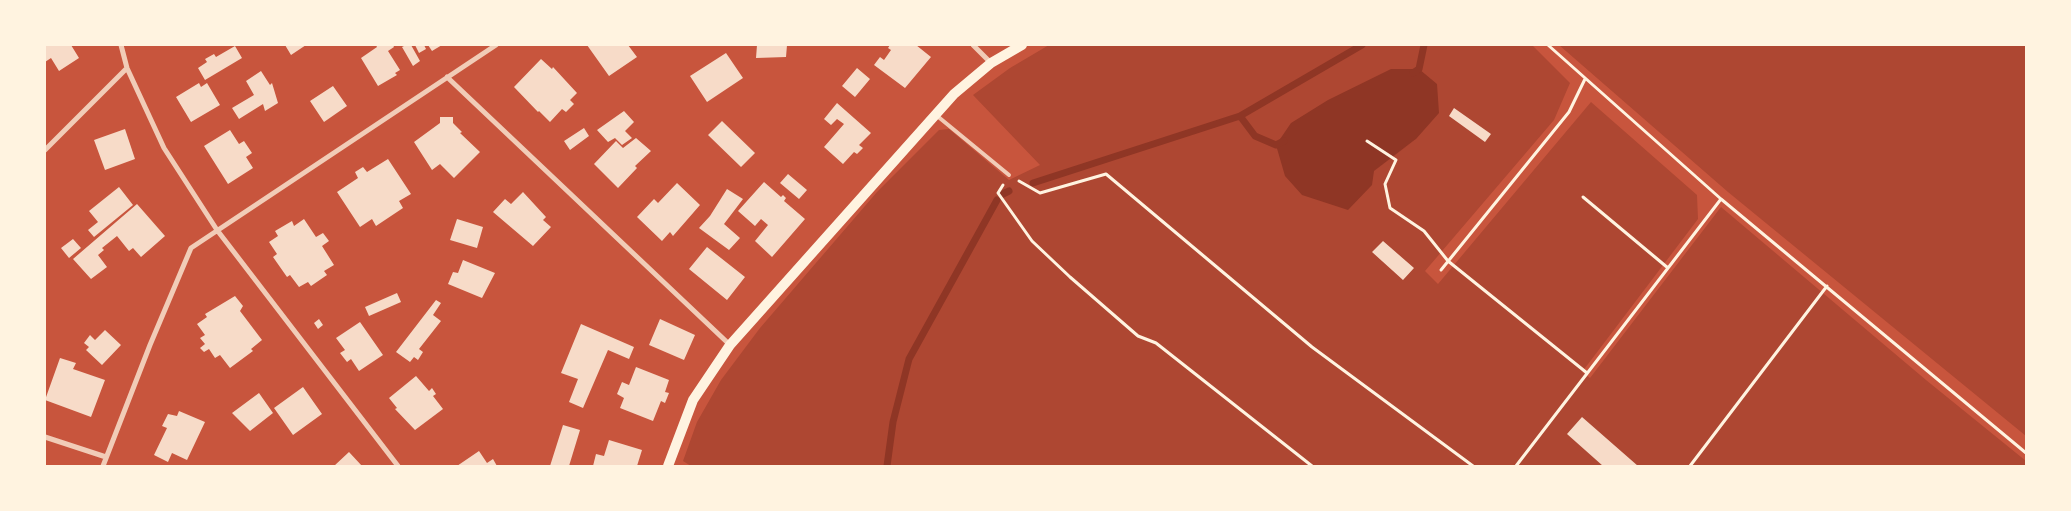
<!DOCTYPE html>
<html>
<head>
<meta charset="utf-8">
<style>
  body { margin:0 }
  #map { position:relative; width:2071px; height:511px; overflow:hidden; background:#c8553d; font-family:"Noto Sans",sans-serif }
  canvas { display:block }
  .frame { position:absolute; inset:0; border:46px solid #fff3e0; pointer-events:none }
</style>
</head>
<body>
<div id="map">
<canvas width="2071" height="511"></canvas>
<div class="frame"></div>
</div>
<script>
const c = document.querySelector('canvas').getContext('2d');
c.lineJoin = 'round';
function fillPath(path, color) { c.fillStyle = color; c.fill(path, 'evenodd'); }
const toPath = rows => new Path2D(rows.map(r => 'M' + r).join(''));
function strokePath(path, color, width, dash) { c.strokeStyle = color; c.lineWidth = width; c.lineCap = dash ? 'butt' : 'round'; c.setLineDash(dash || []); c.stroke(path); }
const green = toPath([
  [1049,45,1532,45,1570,83,1554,120,1425,271,1438,284,1591,102,1697,195,1698,219,1582,372,1590,378,1721,207,1926,380,2026,461,2026,466,691,466,683,461,697,422,721,380,760,328,877,192,939,130,949,129,1009,180,1040,165,973,95,1010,68],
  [1416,139,1373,171,1302,195],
  [1559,45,2026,45,2026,436,1728,192]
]);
const water = toPath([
  [1391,69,1419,69,1437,84,1439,113,1416,139,1374,171,1372,185,1348,210,1302,195,1285,176,1276,145,1291,123,1328,100]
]);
const stream = toPath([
  [1413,73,1419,69,1424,45],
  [1240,116,1255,136,1276,145,1284,141],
  [1033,183,1240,116,1362,45],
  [1003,194,1009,191],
  [887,466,893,422,909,359,997,200]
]);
const building = toPath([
  [45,45,71,45,79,58,59,71,51,58,45,62],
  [285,45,306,45,291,55],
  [376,45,393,45,394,47,388,51,400,70,395,73,397,75,378,86,361,58,377,47],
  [406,45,411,45,420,61,413,66,402,47],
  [415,45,424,45,426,49,419,53],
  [428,45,442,45,432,51],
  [587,45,628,45,637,57,609,76],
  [757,45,787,45,786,57,756,58],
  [890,45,916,45,931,57,905,88,874,65,880,57,884,60,891,50,888,48],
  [235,46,242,58,205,80,198,68,207,62,205,59,214,54,216,57],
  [726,53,743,78,707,102,690,76],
  [541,59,552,69,553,67,577,93,570,100,574,104,566,112,562,109,550,122,539,111,538,112,514,87],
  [857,68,870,79,855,97,842,86],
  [261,71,270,85,272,83,278,103,265,111,263,104,239,119,232,108,254,95,246,81],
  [199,83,201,87,207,83,220,105,191,122,176,97],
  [333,86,347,106,324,122,310,101],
  [837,103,871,133,859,145,863,148,857,154,854,152,843,164,824,147,844,124,837,119,831,125,824,119],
  [1454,108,1491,134,1485,142,1449,116],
  [624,111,634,122,625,131,632,138,622,145,615,138,608,142,597,130],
  [440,117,453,117,453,123,462,132,460,133,480,152,454,178,440,164,432,170,414,142,440,123],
  [722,121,755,153,741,167,708,135],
  [584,128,589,136,570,150,564,141],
  [125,129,135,159,105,170,94,140],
  [230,130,239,144,244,141,252,153,246,157,253,168,228,184,204,146],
  [636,138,651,151,635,166,637,168,618,188,594,164,616,141,623,148],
  [388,159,411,194,399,201,403,208,376,226,372,219,360,227,337,192,358,178,355,172,363,167,367,172],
  [788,174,807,190,799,199,780,183],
  [764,182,781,197,783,195,786,198,784,201,805,219,772,257,755,241,768,225,761,219,755,226,738,211],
  [677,183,700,205,673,236,670,232,662,241,637,217,654,199,658,203],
  [119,187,133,205,94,237,88,230,98,222,89,211],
  [727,189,743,199,724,224,740,238,729,250,699,228,710,216],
  [523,192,546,217,543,220,551,227,533,246,493,212,505,199,511,204],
  [137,204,165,236,141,257,133,248,129,251,117,236,102,248,104,250,98,255,107,267,91,279,73,259],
  [304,219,316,237,323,233,329,241,322,246,334,265,324,271,327,275,311,286,308,282,299,287,290,275,287,277,273,257,277,254,269,242,278,236,275,231,292,221,294,226],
  [457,219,483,227,477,248,450,240],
  [73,239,81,248,69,258,61,248],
  [1383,241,1414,268,1403,280,1372,252],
  [707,247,745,277,727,300,689,269],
  [463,260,495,273,482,298,448,284,453,272,458,273],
  [397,293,401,302,369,316,365,307],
  [235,296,243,306,240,311,262,340,251,349,253,351,230,368,220,355,215,358,209,349,204,352,200,348,205,344,200,338,205,335,197,324,207,317,205,314],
  [436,300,441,303,433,315,441,321,419,349,423,352,418,360,414,357,410,362,396,352],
  [319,319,323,325,318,329,314,323],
  [660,319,695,335,684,360,649,345],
  [360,322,383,355,359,371,351,359,347,362,340,353,345,350,336,338],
  [581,324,634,347,629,359,608,350,583,408,569,402,578,379,561,373],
  [105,330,121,345,102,365,86,350,89,347,84,343,90,335,95,340],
  [60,358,76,363,73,369,105,380,91,417,45,400],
  [636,367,669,380,665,392,669,393,665,403,661,401,653,421,620,408,624,398,617,394,622,382,629,385],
  [416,376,429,391,432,388,436,394,433,396,443,409,415,430,395,409,397,408,389,398],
  [303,387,322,414,293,435,274,408],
  [259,393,273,413,250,431,232,413],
  [179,411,205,422,187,460,172,453,168,462,154,455,167,428,162,426,168,414,177,416],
  [1582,417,1638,466,1603,466,1567,434],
  [563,425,580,430,569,466,550,466],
  [609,440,642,450,637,466,593,466,596,454,604,456],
  [479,451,487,463,493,459,497,466,457,466],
  [349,452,362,466,334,466]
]);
const path = toPath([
  [1548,45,1721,199,2026,453],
  [1367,141,1396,160,1385,184,1390,208,1424,231,1448,261,1587,373],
  [1019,181,1040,193,1106,174,1312,347,1473,466],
  [1003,185,998,193,1032,241,1070,277,1138,336,1156,343,1312,466],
  [1583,197,1668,268],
  [1441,270,1569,112,1585,79],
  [1516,466,1721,199],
  [1690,466,1827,286]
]);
const service = toPath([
  [936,115,1009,175]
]);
const minor = toPath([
  [121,45,127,68,164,148,217,230,398,466],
  [973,45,991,63],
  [447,77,730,345],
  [45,150,127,68],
  [45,437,106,457],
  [103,466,150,345,191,248,496,45]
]);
const secondary = toPath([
  [668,466,693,400,730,345,954,94,991,63,1022,45]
]);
fillPath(green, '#ae4732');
fillPath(water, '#8f3625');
strokePath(stream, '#8f3625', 7);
fillPath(building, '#f7dbc8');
strokePath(path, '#fff3e0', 3);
strokePath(service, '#f1ccb7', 4);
strokePath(minor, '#f1ccb7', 5);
strokePath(secondary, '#fff3e0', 10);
</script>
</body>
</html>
